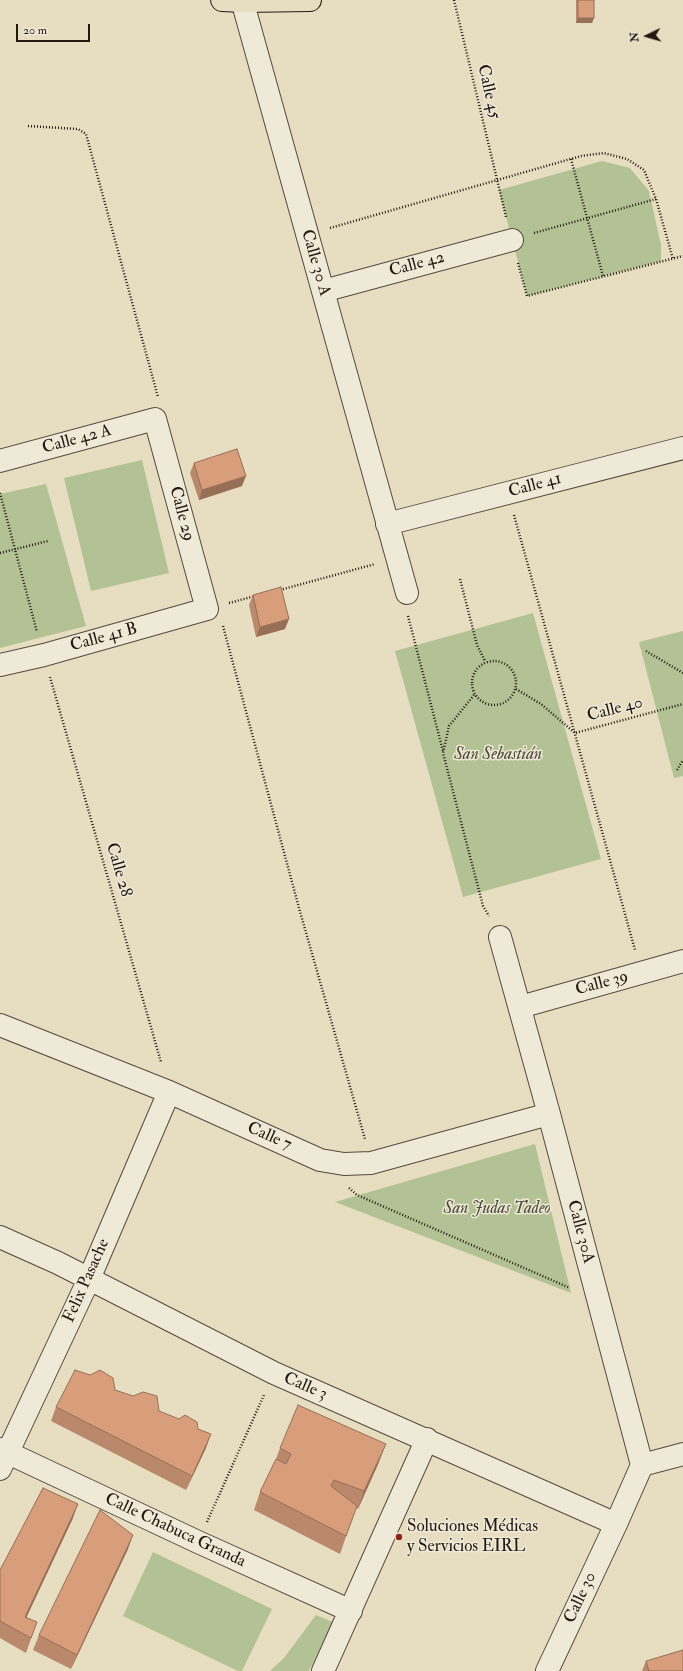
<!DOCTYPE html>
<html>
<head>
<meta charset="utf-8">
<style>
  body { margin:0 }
  #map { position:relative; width:683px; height:1671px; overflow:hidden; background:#e7dec1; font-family:"IM FELL Double Pica",serif }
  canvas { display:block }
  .north { position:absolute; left:627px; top:16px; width:40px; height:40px; -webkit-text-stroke:3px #efead7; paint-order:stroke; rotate:265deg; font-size:11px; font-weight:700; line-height:16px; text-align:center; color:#241813 }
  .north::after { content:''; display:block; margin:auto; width:14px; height:18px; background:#241813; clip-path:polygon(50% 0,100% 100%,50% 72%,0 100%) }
  .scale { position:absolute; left:16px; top:24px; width:74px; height:18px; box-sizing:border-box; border:2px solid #241813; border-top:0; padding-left:5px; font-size:12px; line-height:14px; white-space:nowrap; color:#241813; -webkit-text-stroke:3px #efead7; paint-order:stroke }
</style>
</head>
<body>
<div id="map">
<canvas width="683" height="1671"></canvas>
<div class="north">N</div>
<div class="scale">20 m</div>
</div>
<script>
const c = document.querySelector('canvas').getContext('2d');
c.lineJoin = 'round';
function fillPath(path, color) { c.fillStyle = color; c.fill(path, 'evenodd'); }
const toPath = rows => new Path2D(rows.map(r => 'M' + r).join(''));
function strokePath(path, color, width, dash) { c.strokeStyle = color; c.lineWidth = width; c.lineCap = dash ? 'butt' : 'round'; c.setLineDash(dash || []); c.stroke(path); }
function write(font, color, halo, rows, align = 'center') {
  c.font = font + ' "IM FELL Double Pica",serif'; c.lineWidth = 3; c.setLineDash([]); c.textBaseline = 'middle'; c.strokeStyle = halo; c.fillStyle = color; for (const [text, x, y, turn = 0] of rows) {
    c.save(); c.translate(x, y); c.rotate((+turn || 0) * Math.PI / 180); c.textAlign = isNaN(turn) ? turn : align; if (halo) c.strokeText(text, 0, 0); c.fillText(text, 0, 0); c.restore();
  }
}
const green = toPath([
  [602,161,630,168,649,191,661,245,661,261,527,296,499,190],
  [142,460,169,573,91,591,64,478],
  [46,484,86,626,0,648,0,494],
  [533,613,601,859,463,897,395,651],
  [683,631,683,776,674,778,639,642],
  [535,1144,571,1293,335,1202],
  [153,1552,272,1609,242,1671,238,1671,123,1616],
  [316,1615,333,1622,309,1671,270,1671,284,1658]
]);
const path = toPath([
  [454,0,506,217],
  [28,126,78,129,86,134,158,397],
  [571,159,603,276],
  [330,228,581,156,604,153,627,159,644,170,656,199,673,259],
  [534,233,656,199],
  [518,263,527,296,683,256],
  [0,493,37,632],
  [514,515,635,950],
  [0,553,48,541],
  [460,579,477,645,485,661],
  [280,590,375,564],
  [229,603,255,596],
  [408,616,443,751],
  [223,626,299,908,365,1139],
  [646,651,683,673],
  '472 683a22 22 0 1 1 44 0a22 22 0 1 1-44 0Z',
  [50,677,161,1062],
  [516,689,541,704,575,733,683,704],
  [474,695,449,726,443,753,483,906,489,916],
  [677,770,683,760],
  [349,1188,357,1195,570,1288],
  [207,1522,264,1395]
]);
const minor = toPath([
  [242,0,407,593],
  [323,291,512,240],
  [0,461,155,419,207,609,44,655,0,665],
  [387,524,683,448],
  [500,937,549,1114,642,1465,616,1524,547,1671],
  [520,1007,683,961],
  [0,1025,169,1092,320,1160,344,1164,371,1163,549,1114],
  [0,1237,58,1263,274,1373,616,1524],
  [0,1449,198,1542,351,1611],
  [642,1465,683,1454],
  [0,1469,89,1279,169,1092],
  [323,1671,427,1439]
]);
const major = toPath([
  [222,0,243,1,310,0]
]);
const wall = toPath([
  [576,0,594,0,592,23,576,23],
  [194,463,242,486,199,500,190,473],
  [253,595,285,629,256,637,249,605],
  [115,1390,133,1396,159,1411,198,1429,206,1448,186,1490,51,1421,56,1407],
  [280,1448,379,1462,358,1509,356,1508,340,1554,254,1510,260,1492,276,1459],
  [73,1518,26,1618,37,1622,26,1653,0,1638,0,1570],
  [128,1549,71,1669,33,1650,39,1635],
  [646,1661,683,1671,642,1671]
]);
const shadedWall = toPath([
  [578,18,594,18,592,23,576,23],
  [246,476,242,486,199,500,202,490],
  [289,619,285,629,256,637,260,627],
  [211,1434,206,1448,186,1490,192,1476],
  [386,1444,379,1462,358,1509,364,1491],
  [78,1504,73,1518,20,1631,25,1617],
  [133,1535,128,1549,71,1669,77,1655]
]);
const building = toPath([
  [578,0,594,0,594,18,578,18,578,0],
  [237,449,246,476,202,490,194,463,237,449],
  [281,587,289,619,260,627,253,595,281,587],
  [75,1370,90,1375,100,1370,113,1378,115,1390,133,1396,143,1392,157,1396,159,1411,179,1419,185,1415,197,1422,198,1429,211,1434,192,1476,56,1407,75,1370],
  [298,1405,386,1444,364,1491,334,1480,331,1486,357,1506,346,1536,260,1492,276,1459,286,1464,291,1454,280,1448,298,1405],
  [43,1488,78,1504,25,1617,37,1622,31,1638,0,1621,0,1570,43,1488],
  [100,1510,133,1535,77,1655,39,1635,100,1510],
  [683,1650,683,1671,649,1671,646,1661,683,1650]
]);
const markers = [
  [399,1537,4,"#8f2418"]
];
const streetNames = [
  ["Calle 45",488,92,77],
  ["Calle 30 A",315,263,74],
  ["Calle 42",417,265,-15],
  ["Calle 42 A",77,440,-15],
  ["Calle 41",535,486,-15],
  ["Calle 29",181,514,75],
  ["Calle 41 B",104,638,-15],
  ["Calle 40",615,710,-14],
  ["Calle 28",118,870,74],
  ["Calle 39",602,984,-15],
  ["Calle 7",269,1137,24],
  ["Calle 30A",580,1232,75],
  ["Felix Pasache",87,1281,-66],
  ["Calle 3",305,1387,23],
  ["Calle Chabuca Granda",175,1531,25],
  ["Calle 30",581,1598,-65]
];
const parkNames = [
  ["San Sebastián",498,755],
  ["San Judas Tadeo",497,1209]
];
const poiNames = [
  ["Soluciones Médicas",407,1527],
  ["y Servicios EIRL",407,1547]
];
fillPath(green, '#b3c294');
strokePath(minor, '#554a3e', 24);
strokePath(major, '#241813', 24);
strokePath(path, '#241813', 2.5, [1, 2]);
strokePath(minor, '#efead7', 22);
strokePath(major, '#e7dec1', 22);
fillPath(wall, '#ba886b');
fillPath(shadedWall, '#976f57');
fillPath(building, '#d89e7c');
strokePath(building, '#976f57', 1);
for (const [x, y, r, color] of markers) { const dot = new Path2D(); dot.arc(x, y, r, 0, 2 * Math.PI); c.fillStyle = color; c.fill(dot); strokePath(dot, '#efead7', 1.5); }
write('17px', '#241813', '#efead7', streetNames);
write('italic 17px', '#4f4b3a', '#efead7', parkNames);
write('17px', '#241813', '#efead7', poiNames, 'left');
</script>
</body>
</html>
